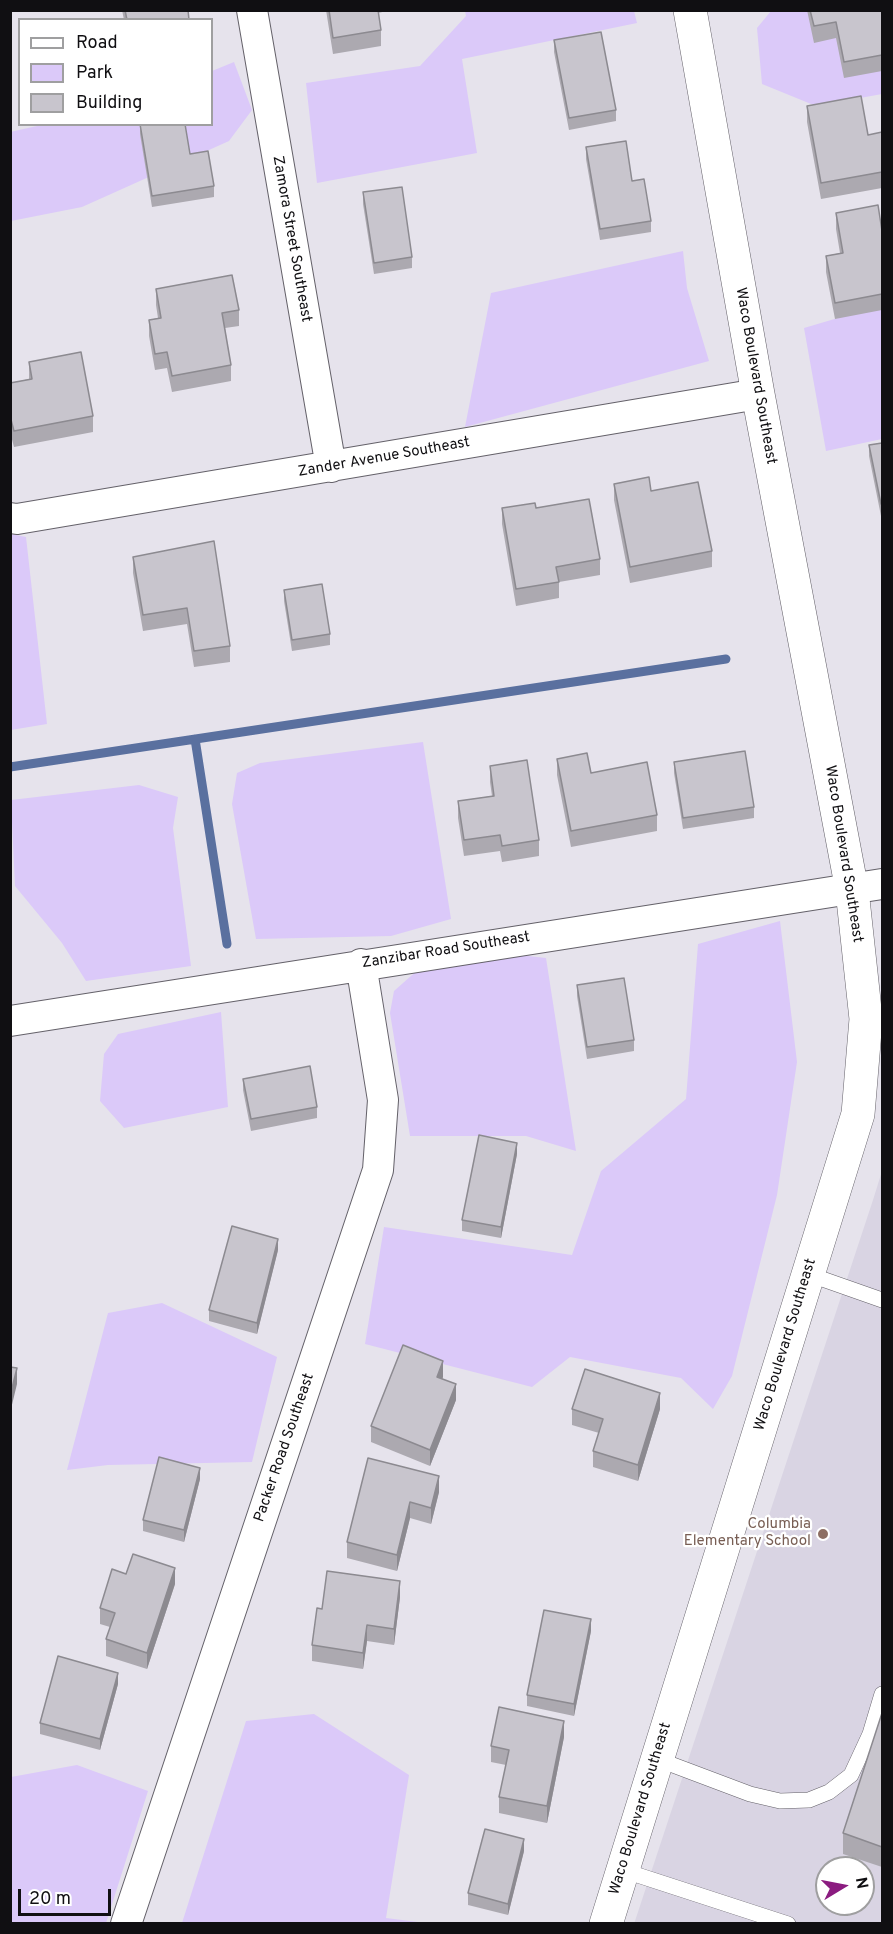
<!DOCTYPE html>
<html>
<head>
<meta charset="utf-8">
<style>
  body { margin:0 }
  #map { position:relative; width:893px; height:1934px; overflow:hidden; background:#e6e3ec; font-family:Overpass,sans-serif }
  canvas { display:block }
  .frame { position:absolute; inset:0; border:12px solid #100f12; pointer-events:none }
  .legend { position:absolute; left:18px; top:18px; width:195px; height:108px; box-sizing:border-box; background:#fff; border:2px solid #9f9fa0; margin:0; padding:8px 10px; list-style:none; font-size:18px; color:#100f12 }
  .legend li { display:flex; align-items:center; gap:12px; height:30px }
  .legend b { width:30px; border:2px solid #9f9fa0 }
  .north { position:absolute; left:815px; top:1856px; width:60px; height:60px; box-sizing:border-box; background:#fff; border:2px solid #9f9fa0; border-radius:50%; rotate:80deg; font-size:16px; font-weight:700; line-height:24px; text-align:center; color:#100f12 }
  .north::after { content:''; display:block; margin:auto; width:21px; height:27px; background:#8b1c80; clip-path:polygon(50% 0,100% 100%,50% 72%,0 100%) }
  .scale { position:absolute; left:18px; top:1889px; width:93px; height:27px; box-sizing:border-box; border:3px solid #100f12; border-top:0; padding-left:8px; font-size:18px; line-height:21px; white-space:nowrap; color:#100f12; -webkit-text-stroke:4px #fff; paint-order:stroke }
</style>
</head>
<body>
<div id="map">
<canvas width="893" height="1934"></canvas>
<div class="frame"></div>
<ul class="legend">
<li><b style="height:8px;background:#fff"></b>Road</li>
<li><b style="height:16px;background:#dbc9f9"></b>Park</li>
<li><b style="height:16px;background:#c8c5cd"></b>Building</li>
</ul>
<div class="north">N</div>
<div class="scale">20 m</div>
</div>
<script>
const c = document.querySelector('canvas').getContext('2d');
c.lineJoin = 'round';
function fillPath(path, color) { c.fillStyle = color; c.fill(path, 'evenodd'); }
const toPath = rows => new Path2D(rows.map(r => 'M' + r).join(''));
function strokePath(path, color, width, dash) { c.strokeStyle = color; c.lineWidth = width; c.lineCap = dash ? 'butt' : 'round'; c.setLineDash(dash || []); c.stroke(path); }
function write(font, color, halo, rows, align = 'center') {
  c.font = font + ' Overpass,sans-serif'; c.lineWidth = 4.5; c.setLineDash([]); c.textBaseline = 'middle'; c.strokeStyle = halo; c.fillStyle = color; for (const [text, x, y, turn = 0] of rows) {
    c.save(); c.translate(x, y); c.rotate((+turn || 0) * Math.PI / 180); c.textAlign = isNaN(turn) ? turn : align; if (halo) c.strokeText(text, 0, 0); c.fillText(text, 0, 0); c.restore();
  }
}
const built = toPath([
  [882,1171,882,1923,634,1924,873,1200],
  [827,1868,863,1868,863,1904,827,1904]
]);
const green = toPath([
  [465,11,634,11,637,23,462,59,477,153,317,183,306,83,420,66,466,16],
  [771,11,882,11,882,94,816,106,762,84,757,28],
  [234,62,252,110,229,141,82,207,11,221,10,132,46,124,212,124,212,71],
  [683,251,687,288,709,361,465,427,491,293],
  [882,305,882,439,826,451,804,328],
  [11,534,26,537,47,724,11,730],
  [423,742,451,919,391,936,256,939,232,804,237,773,260,763],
  [139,785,178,797,173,828,191,966,86,981,62,943,15,886,11,800],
  [780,921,797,1062,777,1195,732,1376,713,1409,681,1378,570,1357,532,1387,365,1344,384,1227,572,1255,601,1171,686,1099,698,944],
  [519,955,546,958,576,1151,526,1136,410,1136,390,1013,394,991,420,968],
  [221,1012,228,1107,124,1128,100,1101,104,1054,118,1034],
  [162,1303,277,1357,252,1462,108,1465,67,1470,108,1313],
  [314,1714,409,1775,386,1918,426,1923,182,1923,246,1721],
  [77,1765,148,1791,106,1923,11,1923,11,1777]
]);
const stream = toPath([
  [195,739,227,944],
  [10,767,726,659]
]);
const service = toPath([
  [808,1274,882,1300],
  [657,1759,750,1794,780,1801,809,1800,829,1792,851,1775,870,1734,882,1694],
  [622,1870,788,1924]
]);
const minor = toPath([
  [252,10,331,467],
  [10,518,17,519,758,394],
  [10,1021,882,884],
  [126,1924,378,1170,383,1100,361,964]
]);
const tertiary = toPath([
  [606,1924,858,1114,866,1019,852,890,758,394,690,10]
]);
const wall = toPath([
  [122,10,188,10,189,20,124,20],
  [326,10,391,10,378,13,381,30,381,46,333,54],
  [807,10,882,10,882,71,844,78,836,38,814,43],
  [554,40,616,110,616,121,569,130,554,52],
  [807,106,868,135,882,132,882,188,821,199,807,122],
  [140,124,214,186,214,197,152,207,140,134],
  [586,147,632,181,651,221,651,232,600,240,586,159],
  [363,192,412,257,412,268,374,274,363,204],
  [836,213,882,231,882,310,835,319,826,272,826,256,840,253,836,229],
  [156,289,239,310,239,326,225,328,231,365,231,381,172,392,167,368,155,370,149,336,149,320,158,318,156,305],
  [29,362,93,416,93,432,14,447,10,432,10,383,29,379],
  [882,443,882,515,881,516,869,456,869,445],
  [614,484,712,551,712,567,630,583,614,500],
  [502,508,536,508,600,559,600,575,559,582,559,598,516,606,502,524],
  [133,557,230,646,230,662,194,667,187,624,143,631,133,573],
  [284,590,330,634,330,645,292,651,284,601],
  [557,759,591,773,657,815,657,831,571,847,557,775],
  [674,762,754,807,754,818,683,829,674,773],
  [490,766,539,840,539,856,502,862,500,851,464,856,458,818,458,801,492,796,490,782],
  [577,985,634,1040,634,1051,587,1059,577,996],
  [243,1079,317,1107,317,1118,251,1131,243,1090],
  [517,1154,501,1238,462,1231,462,1220],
  [278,1250,257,1334,209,1321,209,1310],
  [443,1377,442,1379,456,1400,430,1466,371,1442,371,1426],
  [572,1409,660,1409,638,1481,593,1467,593,1451,599,1433,572,1425],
  [368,1458,439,1492,431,1524,410,1518,397,1571,347,1558,347,1542],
  [200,1479,184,1542,143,1531,143,1520],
  [126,1574,175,1584,147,1669,106,1656,106,1639,110,1627,100,1624,100,1608],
  [400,1597,394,1645,367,1641,363,1669,312,1661,312,1645,322,1609],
  [591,1631,574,1716,527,1706,527,1695],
  [118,1684,100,1750,40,1734,40,1723],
  [882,1713,882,1867,843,1854,843,1833],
  [564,1737,547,1823,499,1813,499,1797,506,1765,491,1762,491,1746],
  [524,1851,508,1915,468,1905,468,1893]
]);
const shadedWall = toPath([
  [517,1143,517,1154,501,1238,501,1227],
  [278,1239,278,1250,257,1334,257,1323],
  [443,1361,443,1377,437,1393,437,1377],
  [17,1368,17,1384,10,1413,10,1396],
  [456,1384,456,1400,430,1466,430,1450],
  [660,1393,660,1409,638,1481,638,1465],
  [200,1468,200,1479,184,1542,184,1530],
  [439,1476,439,1492,431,1524,431,1508],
  [410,1502,410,1518,397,1571,397,1555],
  [175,1568,175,1584,147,1669,147,1653],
  [400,1581,400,1597,394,1645,394,1629],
  [591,1619,591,1631,574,1716,574,1704],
  [367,1625,367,1641,363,1669,363,1653],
  [118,1673,118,1684,100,1750,100,1739],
  [564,1721,564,1737,547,1823,547,1806],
  [524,1839,524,1851,508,1915,508,1904]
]);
const building = toPath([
  [125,10,188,10,189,20,127,20,125,10],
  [329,10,378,10,381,30,333,38,329,10],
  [810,10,882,10,882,55,844,62,836,22,814,26,810,10],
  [601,32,616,110,569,118,554,40,601,32],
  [861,96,868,135,882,132,882,172,821,183,807,106,861,96],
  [140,124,185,124,190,154,208,151,214,186,152,196,140,124],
  [626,141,632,181,644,179,651,221,600,229,586,147,626,141],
  [402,187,412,257,374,263,363,192,402,187],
  [878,205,882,231,882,294,835,303,826,256,843,253,836,213,878,205],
  [232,275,239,310,222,313,231,365,172,376,167,352,155,354,149,320,161,318,156,289,232,275],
  [81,352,93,416,14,431,10,416,10,383,32,379,29,362,81,352],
  [882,443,882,504,881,504,869,445,882,443],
  [649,477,651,491,698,482,712,551,630,567,614,484,649,477],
  [589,499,600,559,556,567,559,582,516,589,502,508,535,503,536,508,589,499],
  [214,541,230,646,194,651,187,608,143,615,133,557,214,541],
  [322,584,330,634,292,640,284,590,322,584],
  [745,751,754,807,683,818,674,762,745,751],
  [587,753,591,773,647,762,657,815,571,831,557,759,587,753],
  [527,760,539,840,502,846,500,835,464,840,458,801,494,796,490,766,527,760],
  [624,978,634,1040,587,1047,577,985,624,978],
  [310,1066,317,1107,251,1119,243,1079,310,1066],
  [479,1135,517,1143,501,1227,462,1220,479,1135],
  [232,1226,278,1239,257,1323,209,1310,232,1226],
  [403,1345,443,1361,437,1377,456,1384,430,1450,371,1426,403,1345],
  [10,1367,17,1368,10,1396,10,1367],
  [585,1369,660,1393,638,1465,593,1451,603,1419,572,1409,585,1369],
  [159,1457,200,1468,184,1530,143,1520,159,1457],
  [368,1458,439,1476,431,1508,410,1502,397,1555,347,1542,368,1458],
  [133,1554,175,1568,147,1653,106,1639,115,1613,100,1608,112,1569,126,1574,133,1554],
  [327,1571,400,1581,394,1629,367,1625,363,1653,312,1645,317,1608,322,1609,327,1571],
  [544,1610,591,1619,574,1704,527,1695,544,1610],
  [58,1656,118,1673,100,1739,40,1723,58,1656],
  [499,1707,564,1721,547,1806,499,1797,509,1750,491,1746,499,1707],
  [882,1713,882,1847,843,1833,882,1713],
  [485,1829,524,1839,508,1904,468,1893,485,1829]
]);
const markers = [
  [823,1534,6,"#8d6e63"]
];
const streetNames = [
  ["Zamora Street Southeast",291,239,80],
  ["Waco Boulevard Southeast",755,376,80],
  ["Zander Avenue Southeast",384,458,-10],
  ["Waco Boulevard Southeast",843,854,81],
  ["Zanzibar Road Southeast",446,951,-9],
  ["Waco Boulevard Southeast",786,1345,-73],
  ["Packer Road Southeast",285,1448,-71],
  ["Waco Boulevard Southeast",641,1809,-73]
];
const educationNames = [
  ["Columbia",811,1525],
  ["Elementary School",811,1542]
];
fillPath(built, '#d9d4e3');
fillPath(green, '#dbc9f9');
strokePath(stream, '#5a709f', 9);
strokePath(service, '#646169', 16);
strokePath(minor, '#646169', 32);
strokePath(tertiary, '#646169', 34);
strokePath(service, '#fff', 15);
strokePath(minor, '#fff', 30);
strokePath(tertiary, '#fff', 33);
fillPath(wall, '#aca9b0');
fillPath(shadedWall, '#8c8a90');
fillPath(building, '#c8c5cd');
strokePath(building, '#8c8a90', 1.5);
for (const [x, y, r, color] of markers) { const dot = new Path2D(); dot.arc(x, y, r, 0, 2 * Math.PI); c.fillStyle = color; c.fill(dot); strokePath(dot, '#fff', 2); }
write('15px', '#100f12', '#fff', streetNames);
write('15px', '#785e54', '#fff', educationNames, 'right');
</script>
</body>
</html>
